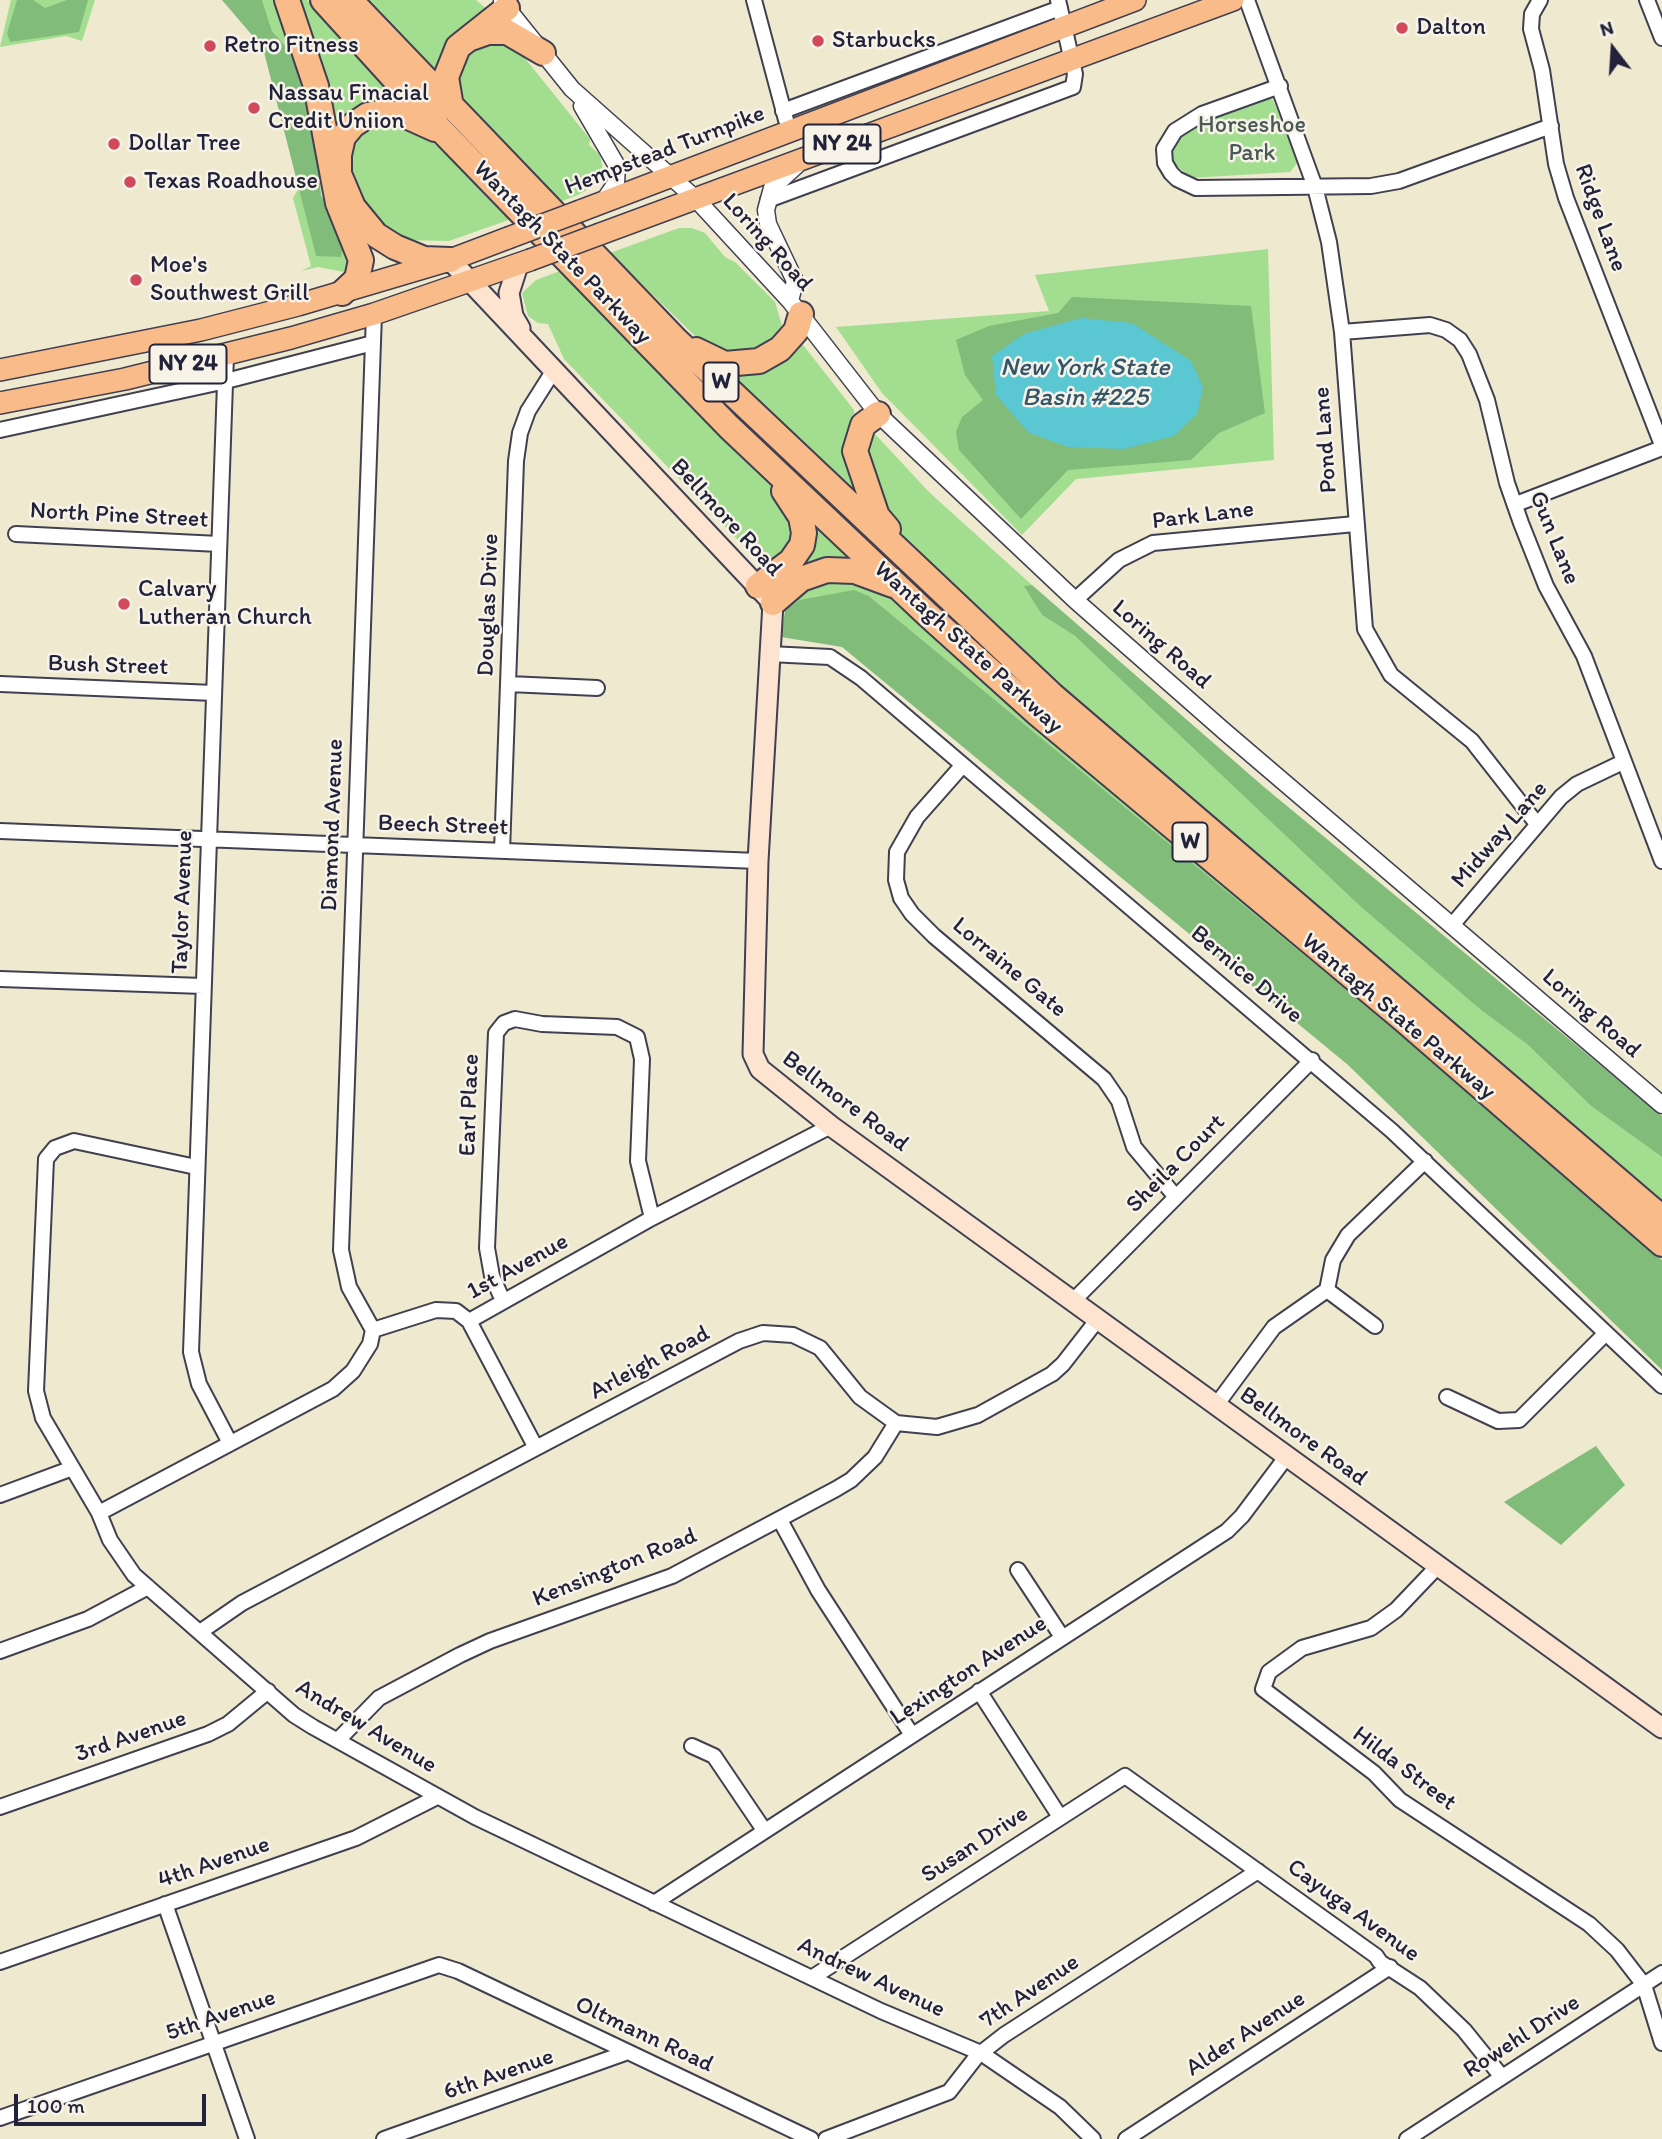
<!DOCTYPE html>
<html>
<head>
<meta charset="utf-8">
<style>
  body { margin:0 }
  #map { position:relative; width:1662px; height:2139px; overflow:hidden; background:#efe9d0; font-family:Itim,sans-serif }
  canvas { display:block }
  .north { position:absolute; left:1578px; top:14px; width:70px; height:70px; -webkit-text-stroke:5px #f7f3e8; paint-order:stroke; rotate:343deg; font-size:19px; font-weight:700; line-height:28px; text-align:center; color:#22223b }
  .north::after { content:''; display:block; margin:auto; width:24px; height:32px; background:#22223b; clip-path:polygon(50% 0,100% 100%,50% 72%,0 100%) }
  .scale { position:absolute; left:14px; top:2094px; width:192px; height:32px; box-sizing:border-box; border:4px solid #22223b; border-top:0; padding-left:9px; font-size:21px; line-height:24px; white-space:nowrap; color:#22223b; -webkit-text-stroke:5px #f7f3e8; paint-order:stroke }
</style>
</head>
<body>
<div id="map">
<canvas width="1662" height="2139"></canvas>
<div class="north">N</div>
<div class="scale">100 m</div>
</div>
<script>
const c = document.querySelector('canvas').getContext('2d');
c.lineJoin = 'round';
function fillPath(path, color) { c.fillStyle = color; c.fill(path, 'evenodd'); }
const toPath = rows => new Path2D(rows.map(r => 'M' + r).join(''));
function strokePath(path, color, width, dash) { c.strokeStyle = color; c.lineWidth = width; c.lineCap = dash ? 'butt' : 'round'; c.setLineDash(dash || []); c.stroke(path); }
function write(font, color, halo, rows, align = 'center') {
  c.font = font + ' Itim,sans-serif'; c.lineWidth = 5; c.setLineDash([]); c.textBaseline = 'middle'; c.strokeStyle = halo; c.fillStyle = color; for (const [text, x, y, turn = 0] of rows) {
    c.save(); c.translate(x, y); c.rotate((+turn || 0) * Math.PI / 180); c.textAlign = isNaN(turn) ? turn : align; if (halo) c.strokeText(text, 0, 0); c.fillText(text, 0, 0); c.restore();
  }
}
const green = toPath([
  [11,0,95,0,82,41,66,36,0,47],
  [262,0,278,0,313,107,288,49,272,31],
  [297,0,307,0,324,14,405,104,335,132],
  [361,0,476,0,490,12,455,33,443,49,437,75],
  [511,41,590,139,589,145,600,155,603,170,600,182,580,194,560,202,541,179,534,183,463,97,457,86,458,57,468,45],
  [1268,98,1273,100,1298,162,1290,172,1190,178,1173,162,1171,151,1175,137,1183,128],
  [381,117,422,133,517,217,449,241,399,240,356,203,345,147],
  [299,188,316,256,343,241,352,268,344,272,318,267,301,271,311,266,293,198],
  [679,228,692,228,705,233,725,257,735,262,775,302,782,325,765,350,722,357,698,339,610,253],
  [1268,249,1274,460,1076,479,1022,535,882,393,836,327,1049,311,1035,275],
  [568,268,642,355,787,499,795,533,785,553,773,563,758,561,564,359,548,324,538,323,528,316,522,293,536,280],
  [800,341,854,410,854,421,847,429,846,452,858,492,854,496,711,363],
  [869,432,875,434,930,493,1032,585,1025,586,1042,615,1075,636,1481,1010,1528,1045,1591,1106,1662,1157,1662,1200,1093,715,905,541,879,497,861,447],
  [810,520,866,563,796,571],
  [847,575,881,587,1128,805,1404,1039,869,596,785,611,793,595]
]);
const forest = toPath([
  [17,0,33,0,45,8,67,0,88,0,79,32,10,42,7,33],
  [222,0,262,0,272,31,288,49,313,107,321,195,343,241,341,257,316,256,263,48],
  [1072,297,1251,306,1265,413,1219,433,1191,460,1068,470,1021,519,959,450,956,432,962,417,983,400,965,375,956,340,989,326,1058,313],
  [1032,585,1264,787,1662,1116,1662,1157,1591,1106,1528,1045,1481,1010,1359,905,1075,636,1042,615,1024,586],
  [854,590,869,596,1535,1146,1662,1260,1662,1370,1348,1065,842,647,781,637,785,611,800,600],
  [1596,1446,1625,1485,1561,1545,1504,1502]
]);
const water = toPath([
  [1081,318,1132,323,1191,361,1203,387,1197,414,1174,436,1124,449,1068,447,1029,433,996,395,992,356,1024,334]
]);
const minor = toPath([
  [754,0,786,120],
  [1247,0,1315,187,1329,242,1342,332,1365,629,1391,675,1472,741,1537,824],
  [1540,0,1532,14,1531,29,1542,70,1556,164,1566,198,1662,445],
  [1647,0,1662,38],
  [1280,86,1202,114,1175,131,1164,149,1165,163,1171,173,1177,179,1196,188,1371,186,1399,181,1551,126],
  [783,111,1060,8],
  [768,200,1073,87,1075,74,1058,0],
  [1342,332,1430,325,1446,330,1460,340,1469,354,1487,400,1507,483,1521,523,1546,586,1584,656,1662,861],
  [226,355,191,1352,199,1384,230,1443],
  [0,430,226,381,373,343],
  [1516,504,1662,448],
  [16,534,219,544],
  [1075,600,1119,560,1153,543,1355,524],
  [769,654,830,657,861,678,1392,1131,1662,1386],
  [0,684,214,693],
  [509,684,597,688],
  [962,766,917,817,897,852,896,880,901,898,912,914,934,936,1104,1079,1119,1101,1134,1147,1175,1196],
  [0,831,758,861],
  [502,851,516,461,520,433,528,411,554,370],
  [1453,924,1561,797,1577,784,1623,762],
  [0,979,203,986],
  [196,1167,74,1141,55,1148,46,1159,36,1391,43,1418,99,1513,110,1540,134,1575,294,1715,313,1727,475,1817,881,2011,981,2053,1060,2107,1093,2139],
  [1327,1290,1375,1326],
  [503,1301,492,1276,487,1248,496,1033,504,1023,515,1019,542,1024,617,1027,637,1037,642,1059,638,1161,652,1218],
  [1073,1301,1312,1060],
  [469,1321,536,1448],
  [373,1330,349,1287,341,1250,374,314],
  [1447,1397,1498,1421,1519,1420,1606,1333],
  [1217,1404,1274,1327,1327,1290,1333,1260,1348,1235,1425,1161],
  [0,1495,70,1469],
  [99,1513,333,1389,353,1371,370,1344,373,1330,436,1310,456,1311,469,1321,652,1218,831,1126],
  [780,1520,818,1590,912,1735],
  [1438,1566,1396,1610,1371,1628,1302,1648,1269,1672,1263,1689,1374,1773,1400,1800,1589,1924,1617,1950,1644,1985,1662,2043],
  [1018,1570,1062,1637],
  [200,1632,242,1603,739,1341,763,1333,793,1335,820,1348,860,1397,896,1423,937,1427,978,1415,1052,1374,1063,1364,1098,1319],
  [0,1651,88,1619,148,1587],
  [979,1691,1060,1817],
  [338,1740,379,1698,460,1655,490,1641,672,1576,836,1489,851,1480,875,1457,896,1423],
  [692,1746,714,1756,764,1830],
  [0,1807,208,1734,228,1724,268,1691],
  [654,1903,1227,1531,1242,1516,1287,1456],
  [165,1904,247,2139],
  [0,1962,356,1838,437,1797],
  [813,1977,1125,1776,1376,1956,1380,1962,1420,1988,1464,2030,1502,2077],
  [0,2118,439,1965,458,1971,811,2139],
  [384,2139,628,2052],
  [826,2139,949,2092,977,2056,1004,2035,1258,1871],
  [1126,2139,1390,1967],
  [1407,2139,1662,1973]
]);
const tertiary = toPath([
  [502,2,572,89,696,199,790,301,878,414,1075,600,1224,731,1662,1105],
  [582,106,617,166,616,183,603,202],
  [790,301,795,281,768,224,766,210,772,188,797,165]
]);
const secondary = toPath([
  [450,260,773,603,758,861,753,1054,760,1069,831,1126,1662,1728],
  [518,265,509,293,513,316,520,328]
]);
const primary = toPath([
  [580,211,1135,0],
  [600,234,1233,0],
  [0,370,201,330,298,305,450,260,508,238],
  [0,403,125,379,291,338,374,314,530,260]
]);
const motorway = toPath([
  [287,0,316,86,338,203,361,260,357,279,342,293],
  [323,0,440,129,729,427,928,615,1038,714,1404,1020,1662,1244],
  [350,0,676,340,1052,695,1662,1218],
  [471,38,488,32,507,32,543,53],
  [451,107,446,77,458,47,507,8],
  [435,129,404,115,384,112,368,115,353,125,343,137,339,155,339,174,353,207,376,235,395,247,424,259,450,260],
  [696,350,725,364,759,361,780,349,796,331,801,314],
  [878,414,863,425,855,451,877,516,888,529],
  [758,586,791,561,802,545,804,533,801,517,784,491],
  [773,603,801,579,827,570,855,571,893,585]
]);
const primaryBridge = toPath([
  [508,238,580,211],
  [530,260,600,234]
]);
const markers = [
  [1402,28,7,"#d1495b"],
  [818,41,7,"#d1495b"],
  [210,46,7,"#d1495b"],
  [254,108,7,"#d1495b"],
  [114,144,7,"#d1495b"],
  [130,182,7,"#d1495b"],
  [136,280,7,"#d1495b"],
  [124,604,7,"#d1495b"]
];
const shields = [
  [842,144,77],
  [188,364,77],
  [721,382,35],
  [1190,842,35]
];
const shieldNames = [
  ["NY 24",842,144],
  ["NY 24",188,364],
  ["W",721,382],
  ["W",1190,842]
];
const poiNames = [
  ["Dalton",1416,28],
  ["Starbucks",832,41],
  ["Retro Fitness",224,46],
  ["Nassau Finacial",268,94],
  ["Credit Uniion",268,122],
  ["Dollar Tree",128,144],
  ["Texas Roadhouse",144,182],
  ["Moe's",150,266],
  ["Southwest Grill",150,294],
  ["Calvary",138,590],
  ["Lutheran Church",138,618]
];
const parkNames = [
  ["Horseshoe",1252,126],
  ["Park",1252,154]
];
const streetNames = [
  ["Hempstead Turnpike",665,151,-21],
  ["Ridge Lane",1600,218,70],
  ["Loring Road",767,243,48],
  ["Wantagh State Parkway",562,253,46],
  ["Pond Lane",1326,440,-94],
  ["North Pine Street",119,516,3],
  ["Park Lane",1203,516,-7],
  ["Bellmore Road",726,518,47],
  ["Gun Lane",1554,538,68],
  ["Douglas Drive",489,605,-88],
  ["Loring Road",1161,645,41],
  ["Wantagh State Parkway",968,648,42],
  ["Bush Street",108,666,2],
  ["Diamond Avenue",333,825,-88],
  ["Beech Street",443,826,2],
  ["Midway Lane",1500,835,-49],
  ["Taylor Avenue",183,902,-88],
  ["Lorraine Gate",1009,968,40],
  ["Bernice Drive",1246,975,40],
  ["Loring Road",1591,1014,41],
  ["Wantagh State Parkway",1398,1017,40],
  ["Bellmore Road",845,1102,37],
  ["Earl Place",470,1105,-88],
  ["Sheila Court",1176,1164,-45],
  ["1st Avenue",518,1267,-29],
  ["Arleigh Road",650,1363,-28],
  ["Bellmore Road",1303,1437,36],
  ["Kensington Road",615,1568,-22],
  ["Lexington Avenue",969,1671,-33],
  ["Andrew Avenue",366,1727,31],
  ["3rd Avenue",131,1737,-19],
  ["Hilda Street",1404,1769,37],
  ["Susan Drive",975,1845,-33],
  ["4th Avenue",214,1863,-19],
  ["Cayuga Avenue",1353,1911,36],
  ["Andrew Avenue",871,1978,25],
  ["7th Avenue",1030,1992,-34],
  ["5th Avenue",221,2016,-19],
  ["Alder Avenue",1246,2034,-33],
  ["Oltmann Road",644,2035,25],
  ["Rowehl Drive",1522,2037,-33],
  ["6th Avenue",499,2075,-19]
];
const waterNames = [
  ["New York State",1085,368],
  ["Basin #225",1085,398]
];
fillPath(green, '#a2dd90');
fillPath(forest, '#81bc7a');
fillPath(water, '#5bc7d3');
strokePath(minor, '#414051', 18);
strokePath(tertiary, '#414051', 19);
strokePath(secondary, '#414051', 23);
strokePath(primary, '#414051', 24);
strokePath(motorway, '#414051', 28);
strokePath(minor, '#fff', 14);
strokePath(tertiary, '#fff', 16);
strokePath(secondary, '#fde4d1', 19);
strokePath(primary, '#fabb8b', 21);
strokePath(motorway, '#fabb8b', 24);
strokePath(primaryBridge, '#414051', 24, []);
strokePath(primaryBridge, '#fabb8b', 21);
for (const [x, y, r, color] of markers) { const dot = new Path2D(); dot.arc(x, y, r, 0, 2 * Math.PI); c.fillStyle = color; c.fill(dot); strokePath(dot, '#f7f3e8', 2.5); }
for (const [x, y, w] of shields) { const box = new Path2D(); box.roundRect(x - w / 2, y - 19.5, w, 39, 5); c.fillStyle = '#f7f3e8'; c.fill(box); strokePath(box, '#22223b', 2); }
write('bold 23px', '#22223b', null, shieldNames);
write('24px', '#22223b', '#f7f3e8', poiNames, 'left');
write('24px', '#485a54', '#f7f3e8', parkNames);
write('24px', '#22223b', '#f7f3e8', streetNames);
write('italic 26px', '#335469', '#f7f3e8', waterNames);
</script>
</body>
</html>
